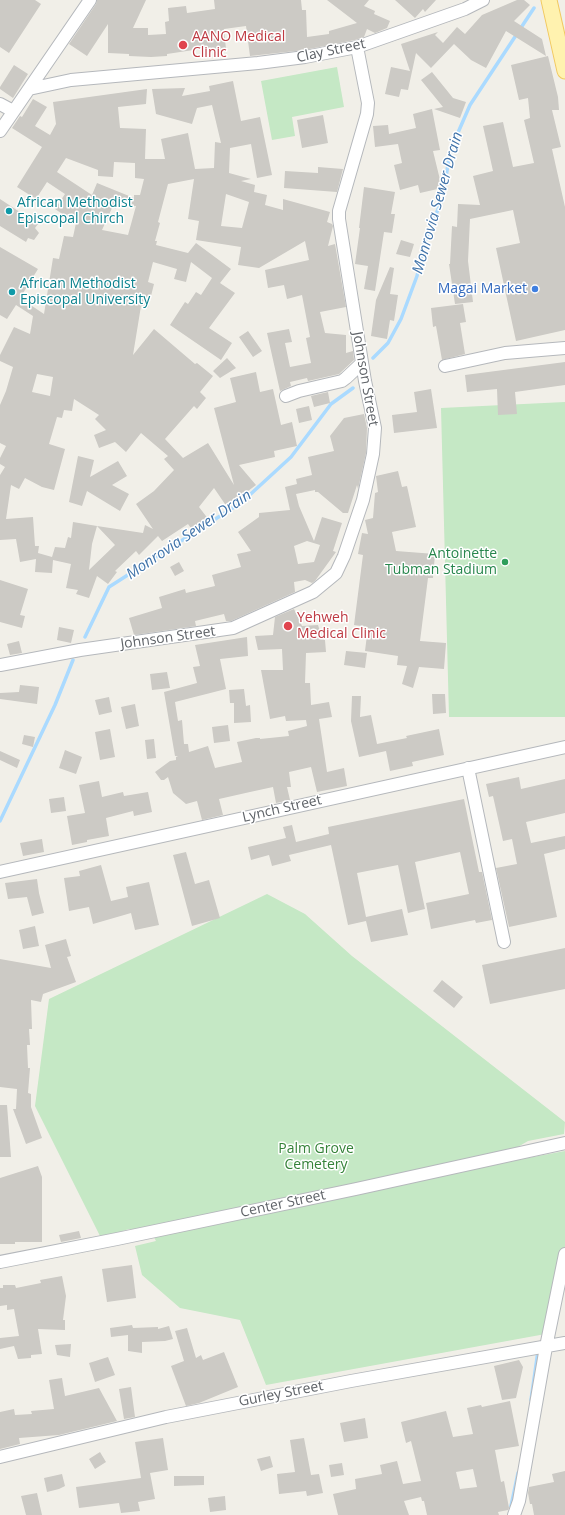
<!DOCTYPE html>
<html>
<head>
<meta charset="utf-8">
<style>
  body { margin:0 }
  canvas { display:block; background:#f1efe8 }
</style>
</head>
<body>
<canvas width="565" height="1515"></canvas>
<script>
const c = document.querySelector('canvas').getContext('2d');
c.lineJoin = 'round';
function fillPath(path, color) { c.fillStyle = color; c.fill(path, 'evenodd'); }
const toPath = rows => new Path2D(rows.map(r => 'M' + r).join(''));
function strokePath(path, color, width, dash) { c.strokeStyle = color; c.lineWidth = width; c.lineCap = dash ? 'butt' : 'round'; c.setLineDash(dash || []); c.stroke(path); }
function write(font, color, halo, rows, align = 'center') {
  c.font = font + ' "Open Sans",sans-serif'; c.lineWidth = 3; c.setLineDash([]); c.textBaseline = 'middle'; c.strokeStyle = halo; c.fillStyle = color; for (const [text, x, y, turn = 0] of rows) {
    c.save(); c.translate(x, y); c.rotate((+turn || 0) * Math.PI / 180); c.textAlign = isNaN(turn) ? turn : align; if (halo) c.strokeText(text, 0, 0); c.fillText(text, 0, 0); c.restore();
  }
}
const green = toPath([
  [337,67,344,107,292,117,295,136,272,140,261,81],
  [565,402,565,717,449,717,441,408],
  [267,894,305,914,352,956,565,1122,564,1134,528,1141,504,1155,506,1162,565,1151,565,1249,551,1333,266,1385,240,1320,180,1308,142,1275,135,1246,156,1241,151,1232,129,1229,101,1238,35,1106,49,999]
]);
const stream = toPath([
  [373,358,388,343,401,319,417,276,424,244,443,197,450,151,470,105,534,8],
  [85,637,109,587,242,502,291,457,331,404,353,388],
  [0,821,55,705,73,660],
  [531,1400,538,1351],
  [511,1506,518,1473]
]);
const building = toPath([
  [0,0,35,0,41,4,9,53,0,47],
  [97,0,146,0,133,28,148,28,148,35,166,34,165,22,169,21,168,8,186,6,187,13,215,9,214,0,301,0,302,10,306,10,307,37,329,34,329,31,357,23,327,0,369,0,364,6,375,11,374,14,390,21,387,28,375,33,367,29,364,37,355,40,304,50,250,56,246,26,224,29,226,49,211,51,210,49,200,49,167,54,167,56,151,57,129,56,129,54,108,53,108,24,87,56,69,44,96,4],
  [395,0,436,0,425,12,423,9,415,18],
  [517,0,524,0,530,5,514,21,542,39,546,56,506,31,486,68,471,60,454,44,431,68,416,53,408,90,401,89,399,97,385,94,391,67,410,71,401,44,438,32,435,35,443,43,457,27,465,34,482,15],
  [548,56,558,97,559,110,552,110,561,147,552,149,565,207,565,330,516,341,496,248,520,243,513,210,470,219,468,261,473,302,455,304,449,264,450,264,452,226,457,227,458,204,480,205,473,176,493,171,483,126,503,122,513,167,534,163,524,120,530,118,528,98,519,100,511,65],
  [14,65,28,74,13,98,0,89,0,87],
  [432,72,453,98,466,102,460,118,434,109,443,107,421,80],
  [233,81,241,121,260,117,272,175,257,178,251,144,230,148,229,173,251,179,241,181,255,185,254,192,267,195,265,205,283,210,283,199,330,212,327,222,332,224,333,226,328,246,335,244,346,307,320,312,325,333,346,335,346,353,353,351,354,360,339,374,308,381,307,378,290,382,291,386,280,391,267,333,289,329,292,342,285,343,290,367,311,363,306,338,310,337,302,295,287,299,284,285,268,288,265,270,309,260,305,241,259,268,238,265,241,247,196,240,199,221,188,219,194,179,168,184,158,222,160,223,155,241,157,241,156,245,188,253,196,243,231,269,220,283,235,293,209,328,232,343,221,360,170,325,185,302,188,304,196,292,201,295,212,278,191,262,186,282,174,279,177,269,153,262,148,282,154,284,148,308,141,306,133,355,154,329,195,364,197,363,213,376,200,392,206,398,197,409,194,406,165,439,183,458,208,443,234,485,214,408,236,402,230,378,256,372,260,392,273,389,281,425,292,422,297,446,274,451,275,457,239,465,256,485,227,507,214,488,199,507,209,520,193,531,188,524,162,541,158,536,139,555,136,551,115,571,117,572,108,584,97,576,89,598,76,594,78,590,66,588,71,564,53,560,52,573,35,572,36,559,20,562,16,539,0,540,0,475,5,467,0,464,0,458,6,446,0,443,0,405,6,391,13,367,0,361,0,355,14,327,30,334,33,316,16,305,7,319,0,315,0,247,38,269,20,298,44,314,53,258,59,259,64,236,73,237,76,223,55,209,65,194,47,182,36,199,17,187,42,147,12,128,20,116,22,117,33,99,47,107,35,126,50,135,56,124,53,102,147,89,146,104,118,107,120,128,146,129,145,159,165,159,161,139,188,133,195,169,214,168,215,142,221,143,212,105,197,108,192,124,156,114,152,89,185,88,182,96,210,91,209,86],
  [66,158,98,170,98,176,113,177,114,162,135,163,135,178,144,179,140,195,134,195,134,198,97,183,92,195,57,172],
  [226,194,249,202,242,228,221,226],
  [118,205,136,206,128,235,102,230,112,208,116,209],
  [37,374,53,377,50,396,32,392],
  [74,399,99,415,95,419,106,430,94,435,99,448,115,442,126,452,141,433,168,456,164,459,174,470,154,491,136,504,153,529,145,525,143,533,97,526,115,545,89,570,92,544,97,526,73,522,71,538,68,537,65,548,55,547,52,557,38,553,39,546,35,546,33,517,6,519,11,485,19,489,25,478,42,487,54,490,65,449,49,444,57,417,62,418,64,410,72,411],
  [432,109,440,150,433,151,442,188,420,193,418,185,400,190,394,165,402,163,398,144,375,147,373,126,388,125,389,134,416,128,413,114],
  [323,115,328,143,302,148,297,120],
  [318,167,343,169,337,192,284,188,285,171,318,173],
  [364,187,395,192,391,214,395,214,392,233,384,232,375,291,364,289,368,266,355,264,360,228,359,228],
  [0,199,38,224,35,228,39,233,34,240,28,238,26,242,0,226],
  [401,240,414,244,410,257,396,254],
  [390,267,394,268,390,294,398,295,394,321,390,320,387,339,371,336,376,300],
  [463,304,466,322,460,323,465,354,442,360,436,326,433,327,431,308],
  [248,331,262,351,253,357,239,337],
  [227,358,236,368,220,378,213,371],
  [565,362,565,385,515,392,517,414,498,415,497,389,467,392,465,375],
  [431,389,437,428,394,433,392,415,417,412,414,392],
  [328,392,330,403,314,407,311,396],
  [309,406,312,420,299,423,296,409],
  [364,414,367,428,366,453,358,489,357,485,348,513,343,513,318,492,315,492,315,490,296,494,299,506,314,541,322,517,342,523,333,551,336,552,315,581,312,583,305,580,294,582,295,592,231,621,226,621,224,614,195,621,196,626,134,635,129,618,162,608,159,597,185,589,186,593,215,586,212,575,241,567,237,554,251,551,238,532,259,517,259,513,290,510,285,487,297,484,296,479,312,475,308,457,334,451,330,436,344,418],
  [307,541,320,545,314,562,298,564,294,546],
  [78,456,94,460,90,477,118,461,127,476,112,485,129,494,120,511,87,491,82,506,69,502],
  [398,471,402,487,407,486,416,527,392,532,396,551,435,554,433,578,428,578,420,641,446,643,444,669,419,667,413,688,402,684,407,666,397,665,398,656,365,651,368,627,354,625,363,555,358,554,362,533,368,534,365,520,373,518,375,493,378,492,376,476],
  [179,562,184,571,175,576,170,567],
  [0,580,28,589,20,615,25,616,22,628,0,622],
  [294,609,302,626,318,625,322,638,325,640,326,652,306,653,305,683,310,683,311,705,329,702,332,717,319,719,327,772,344,768,347,786,317,792,311,767,289,772,291,787,287,787,290,800,276,803,273,787,250,792,219,799,223,815,202,820,197,801,186,804,173,793,168,777,164,780,161,780,155,772,170,761,176,760,176,757,178,756,175,756,164,692,197,683,193,667,200,666,195,645,247,637,248,656,220,659,226,689,175,702,178,721,182,720,184,744,188,744,189,752,208,746,215,768,242,762,237,742,256,738,260,738,260,739,289,736,288,731,307,726,306,720,286,721,285,716,270,719,261,670,283,670,282,649,258,650,255,636,273,635,275,617],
  [59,627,74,630,71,643,57,640],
  [19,641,22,653,10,655,7,644],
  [346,651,367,653,365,668,344,665],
  [167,672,170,688,152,690,150,674],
  [20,685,39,687,37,704,0,699,0,693,19,692],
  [244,689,246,706,250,705,251,722,234,723,234,703,230,703,229,690],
  [432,694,445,694,446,713,433,714],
  [352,696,361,696,360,717,371,715,377,744,407,738,406,736,439,729,444,755,412,762,413,766,390,771,386,751,359,757,351,721],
  [109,697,112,712,99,715,95,700],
  [135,704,139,726,126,729,121,707],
  [228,725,230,741,214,743,212,727],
  [110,729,115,757,100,760,95,732],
  [24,735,35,737,33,747,22,744],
  [154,739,156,758,147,759,145,740],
  [65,750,82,757,76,774,59,768],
  [0,751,20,760,17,768,0,760],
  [519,777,521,789,565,779,565,813,526,822,531,843,565,836,565,849,544,854,557,917,509,927,496,868,517,864,512,839,503,841,493,796,489,797,486,784],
  [99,781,102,797,123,792,124,796,148,792,152,812,134,816,133,811,106,818,109,836,87,840,87,842,72,845,67,816,85,813,79,785],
  [64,797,66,811,51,813,49,799],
  [464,799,479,872,482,872,492,920,476,923,475,920,431,929,426,903,469,894,460,852,415,862,425,909,408,913,398,865,357,873,366,917,402,909,408,935,371,942,366,921,348,925,331,845,289,855,291,861,272,866,269,855,251,860,248,847,286,838,283,827,292,825,296,842,329,834,328,827],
  [42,839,44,852,23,856,20,843],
  [186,852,195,884,209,880,220,918,192,926,173,855],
  [101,865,111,901,128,897,126,887,149,882,159,925,135,930,131,913,93,924,89,907,69,911,64,878,80,876,79,871],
  [37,879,39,893,44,913,32,916,27,897,8,899,5,883],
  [35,926,39,946,23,949,19,930],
  [66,939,71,956,67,957,76,982,43,994,41,1002,31,1000,32,1029,29,1029,30,1045,27,1045,28,1068,30,1068,28,1093,31,1094,31,1107,42,1138,26,1144,13,1109,16,1109,17,1089,0,1087,0,959,51,968,45,945],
  [565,948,565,989,490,1004,482,965],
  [442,980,463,997,454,1008,433,991],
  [0,1105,7,1105,11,1157,0,1157],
  [38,1166,42,1177,42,1242,15,1242,15,1244,0,1244,0,1178],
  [79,1231,81,1238,61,1242,59,1235],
  [132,1265,136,1298,107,1302,102,1269],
  [62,1276,66,1296,63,1320,65,1320,65,1330,38,1329,42,1354,31,1355,31,1358,18,1359,14,1346,0,1349,0,1338,19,1336,14,1309,7,1310,7,1305,0,1306,0,1288,3,1288,3,1285,15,1285,16,1288,41,1283,40,1280],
  [132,1325,133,1328,158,1327,158,1329,169,1326,173,1339,165,1341,142,1342,142,1353,128,1351,128,1335,111,1337,110,1328],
  [187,1328,196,1358,201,1355,203,1360,224,1352,238,1387,199,1403,186,1406,171,1366,184,1361,175,1331],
  [71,1344,70,1357,57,1355,55,1345],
  [108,1357,115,1375,95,1382,89,1363],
  [519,1360,523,1367,516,1398,502,1400,494,1366],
  [62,1378,65,1396,99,1388,117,1421,59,1435,19,1438,20,1444,0,1449,0,1412,14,1409,15,1415,32,1414,31,1411,54,1409,49,1380],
  [131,1387,135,1417,124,1419,119,1389],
  [510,1401,519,1446,495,1450,501,1482,504,1481,509,1508,508,1510,498,1512,499,1515,427,1515,424,1501,422,1501,421,1497,404,1501,409,1515,338,1515,333,1494,356,1489,355,1479,382,1474,380,1465,397,1461,403,1484,421,1481,411,1441,406,1443,401,1422,446,1411,453,1437,473,1434,467,1408,481,1405,482,1407],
  [473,1469,477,1487,460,1489,456,1472],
  [365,1418,368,1438,344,1442,340,1423],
  [163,1438,168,1470,150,1473,155,1499,138,1502,140,1511,121,1513,119,1503,79,1508,76,1487,141,1478,135,1442],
  [304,1438,311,1475,319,1474,323,1493,307,1496,306,1491,279,1494,277,1474,295,1472,290,1440],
  [100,1452,106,1462,95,1469,89,1459],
  [270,1456,273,1467,261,1471,257,1459],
  [342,1463,344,1475,331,1477,329,1465],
  [565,1471,565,1515,534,1515,532,1504,530,1504,528,1493,529,1487,554,1482,552,1474],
  [62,1474,65,1486,59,1489,47,1492,44,1478],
  [174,1476,204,1476,204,1485,174,1486],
  [37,1493,42,1515,26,1515,21,1496],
  [225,1496,226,1510,210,1512,208,1498]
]);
const minor = toPath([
  [29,89,71,80,258,63,305,57,357,47,465,9,483,0],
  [0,104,13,111],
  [0,131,90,0],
  [445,366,505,353,565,348],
  [286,396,299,391,342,381,346,378,362,363],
  [0,665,80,650,233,628,313,592,336,573,344,556,363,500,373,454,375,428,365,381,339,219,339,211,367,114,368,103,357,47],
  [468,768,504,942],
  [0,872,565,747],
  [0,1262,117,1239,356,1189,565,1143],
  [0,1457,166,1417,351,1381,565,1343],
  [514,1515,519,1501,546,1347,565,1254]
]);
const major = toPath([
  [549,0,565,71]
]);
const markers = [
  [183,45,5,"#e0444e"],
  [9,211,4,"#0f9aa8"],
  [535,289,4,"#3f7fe0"],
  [12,292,4,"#0f9aa8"],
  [505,562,4,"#2e9e5b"],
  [288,626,5,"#e0444e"]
];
const healthNames = [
  ["AANO Medical",192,37],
  ["Clinic",192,53],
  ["Yehweh",297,618],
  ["Medical Clinic",297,634]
];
const streetNames = [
  ["Clay Street",331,51,-12],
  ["Johnson Street",365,379,80],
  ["Johnson Street",168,638,-8],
  ["Lynch Street",282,809,-13],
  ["Center Street",283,1204,-12],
  ["Gurley Street",281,1394,-11]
];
const cultureNames = [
  ["African Methodist",17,203],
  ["Episcopal Chirch",17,219],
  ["African Methodist",20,284],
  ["Episcopal University",20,300]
];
const shopNames = [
  ["Magai Market",527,289]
];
const leisureNames = [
  ["Antoinette",497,554],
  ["Tubman Stadium",497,570]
];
const parkNames = [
  ["Palm Grove",316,1149],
  ["Cemetery",316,1165]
];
const waterNames = [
  ["Monrovia Sewer Drain",438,203,-74],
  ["Monrovia Sewer Drain",189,535,-34]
];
fillPath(green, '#c5e8c5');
strokePath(stream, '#aadaff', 3.5);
fillPath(building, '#cccac5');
strokePath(minor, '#b5b8bc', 14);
strokePath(major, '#f2c960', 17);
strokePath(minor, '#fff', 12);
strokePath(major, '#fff2af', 15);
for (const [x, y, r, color] of markers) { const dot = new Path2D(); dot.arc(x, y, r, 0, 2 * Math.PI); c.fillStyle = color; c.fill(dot); strokePath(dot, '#fff', 1.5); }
write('14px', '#be3a42', '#fff', healthNames, 'left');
write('14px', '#5f6368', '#fff', streetNames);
write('14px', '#0d838f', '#fff', cultureNames, 'left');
write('14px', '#366cbe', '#fff', shopNames, 'right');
write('14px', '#27864d', '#fff', leisureNames, 'right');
write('14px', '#348238', '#fff', parkNames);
write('italic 15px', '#4174aa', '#fff', waterNames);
</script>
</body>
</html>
